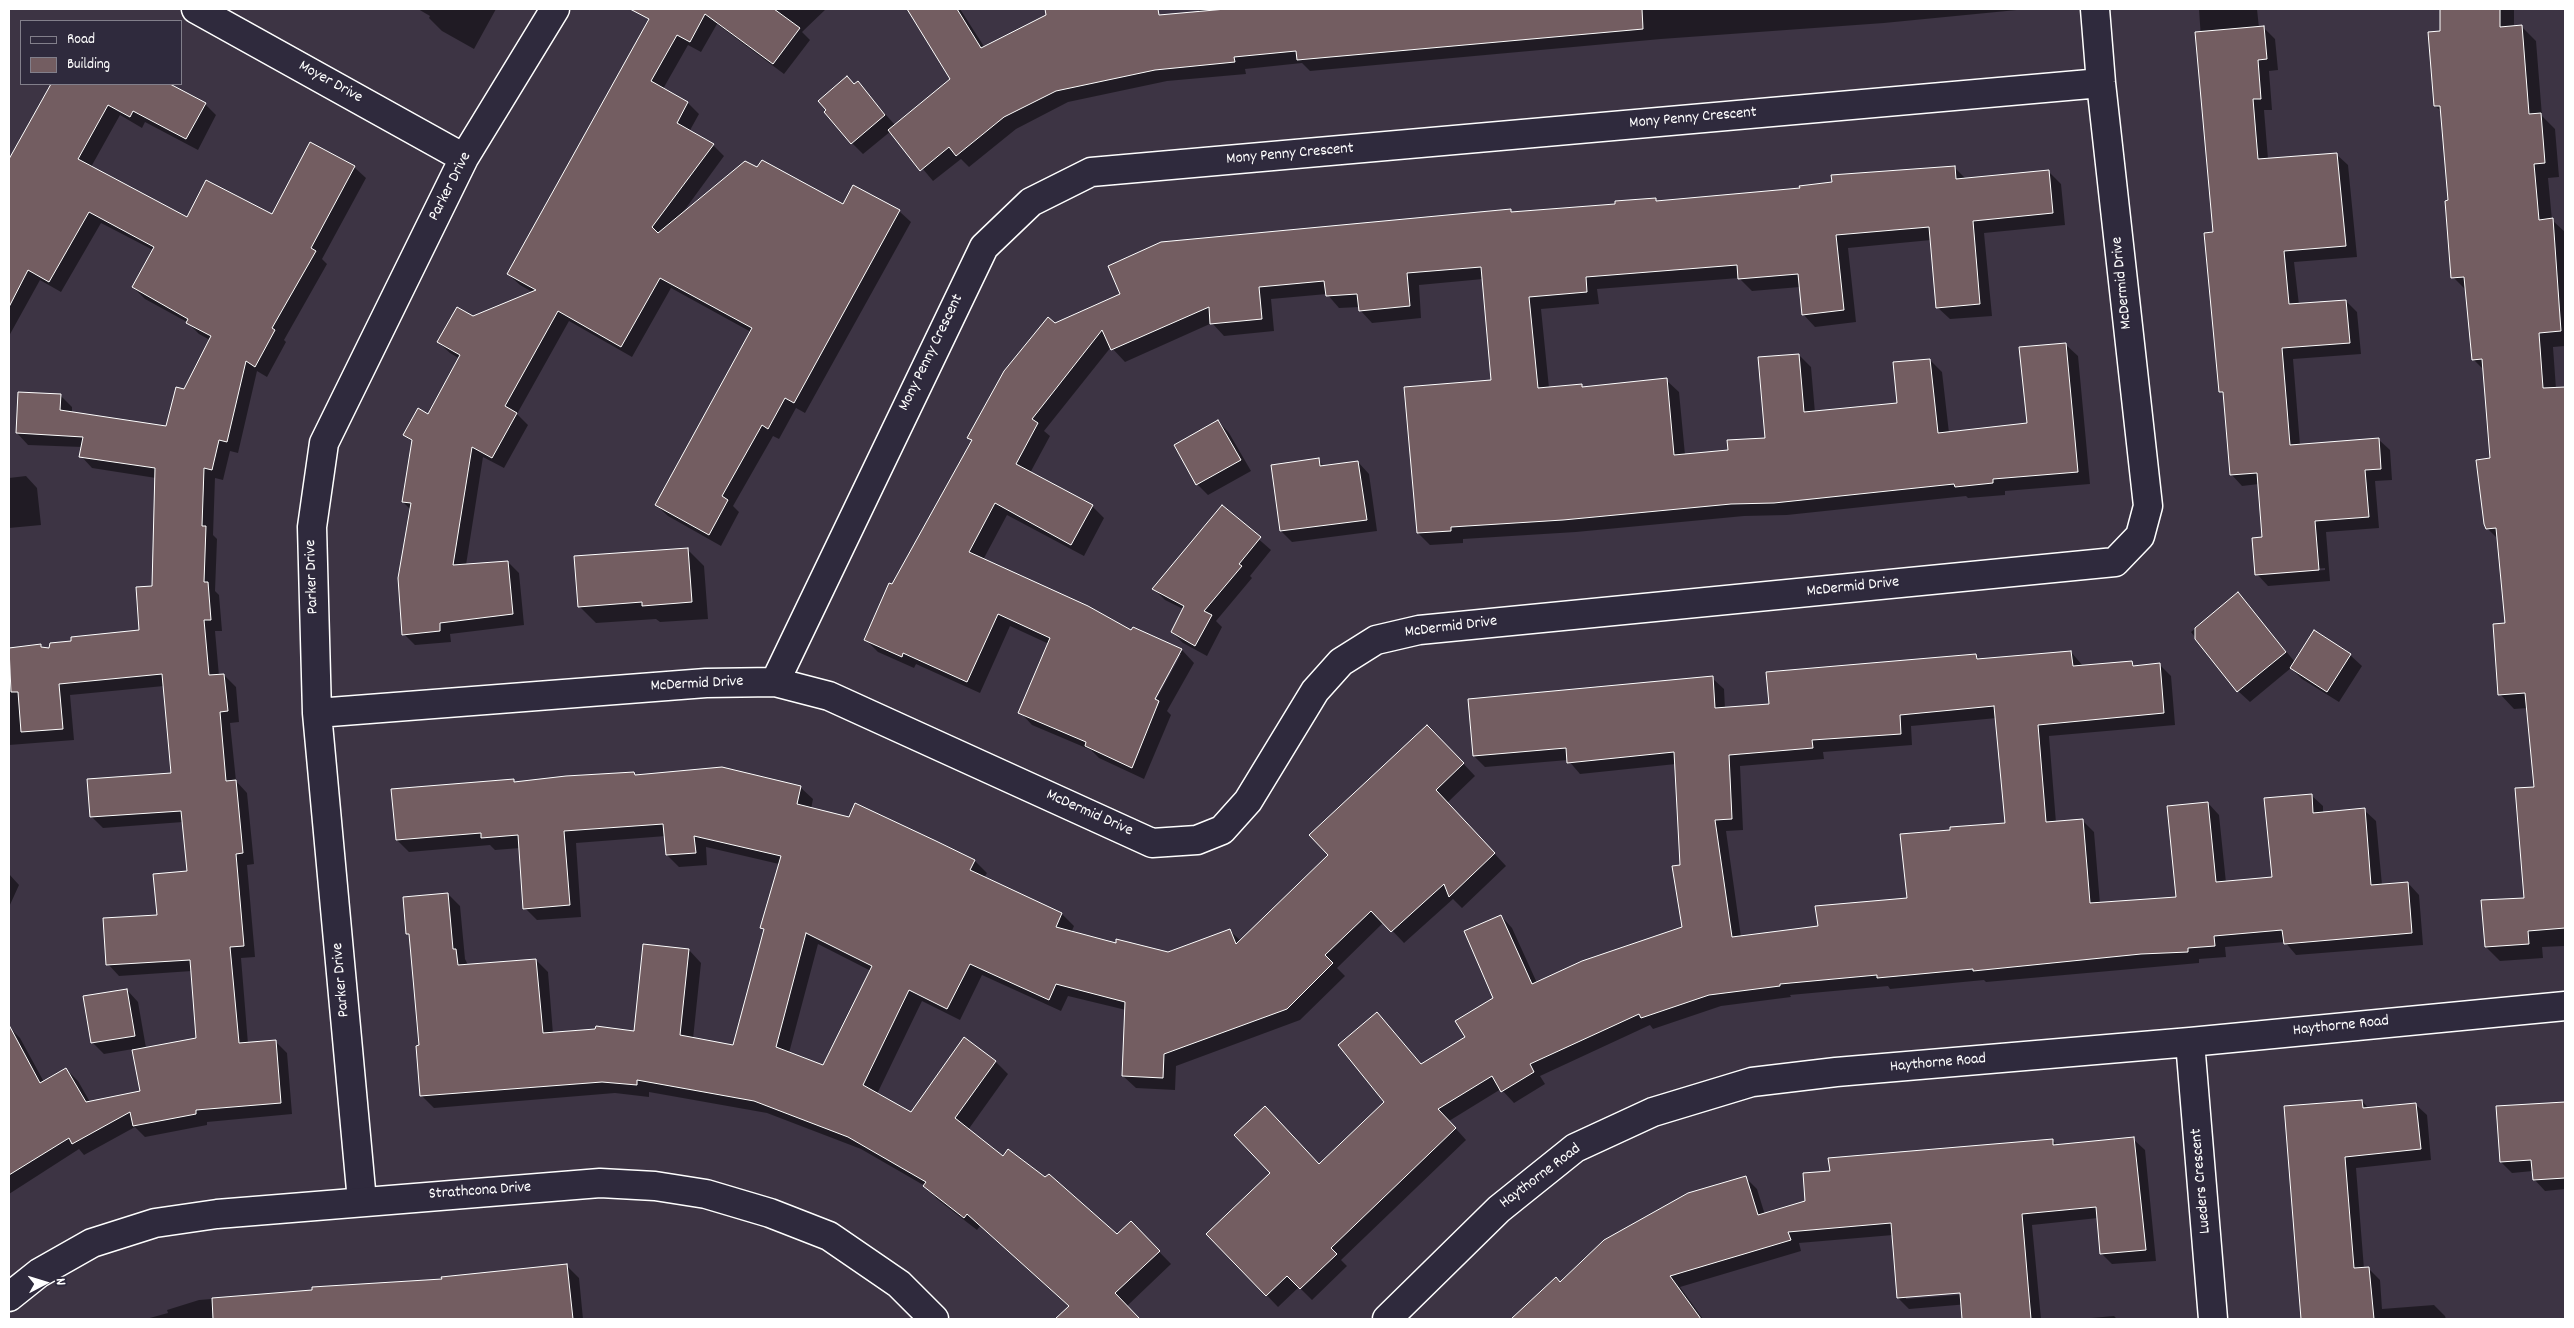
<!DOCTYPE html>
<html>
<head>
<meta charset="utf-8">
<style>
  body { margin:0 }
  #map { position:relative; width:2574px; height:1328px; overflow:hidden; background:#3d3444; font-family:Dekko,sans-serif }
  canvas { display:block }
  .frame { position:absolute; inset:0; border:10px solid #fff; pointer-events:none }
  .legend { position:absolute; left:20px; top:20px; width:162px; height:65px; box-sizing:border-box; background:#2f2a3d; border:1px solid #827f8b; margin:0; padding:6px 9px; list-style:none; font-size:15px; color:#fff }
  .legend li { display:flex; align-items:center; gap:10px; height:25px }
  .legend b { width:25px; border:1px solid #827f8b }
  .north { position:absolute; left:20px; top:1258px; width:50px; height:50px; -webkit-text-stroke:4px #2f2a3d; paint-order:stroke; rotate:85deg; font-size:14px; font-weight:700; line-height:20px; text-align:center; color:#fff }
  .north::after { content:''; display:block; margin:auto; width:18px; height:22px; background:#fff; clip-path:polygon(50% 0,100% 100%,50% 72%,0 100%) }
</style>
</head>
<body>
<div id="map">
<canvas width="2574" height="1328"></canvas>
<div class="frame"></div>
<ul class="legend">
<li><b style="height:6px;background:#2f2a3d"></b>Road</li>
<li><b style="height:14px;background:#735d61"></b>Building</li>
</ul>
<div class="north">N</div>
</div>
<script>
const c = document.querySelector('canvas').getContext('2d');
c.lineJoin = 'round';
function fillPath(path, color) { c.fillStyle = color; c.fill(path, 'evenodd'); }
const toPath = rows => new Path2D(rows.map(r => 'M' + r).join(''));
function strokePath(path, color, width, dash) { c.strokeStyle = color; c.lineWidth = width; c.lineCap = dash ? 'butt' : 'round'; c.setLineDash(dash || []); c.stroke(path); }
function write(font, color, halo, rows, align = 'center') {
  c.font = font + ' Dekko,sans-serif'; c.lineWidth = 4; c.setLineDash([]); c.textBaseline = 'middle'; c.strokeStyle = halo; c.fillStyle = color; for (const [text, x, y, turn = 0] of rows) {
    c.save(); c.translate(x, y); c.rotate((+turn || 0) * Math.PI / 180); c.textAlign = isNaN(turn) ? turn : align; if (halo) c.strokeText(text, 0, 0); c.fillText(text, 0, 0); c.restore();
  }
}
const shadow = toPath([
  [418,9,496,9,474,49,442,31,429,18,430,16],
  [656,9,826,9,802,32,810,40,784,74,717,24,701,52,688,45,663,89,688,103,699,114,689,132,713,145,724,156,681,215,844,206,899,211,911,222,805,413,796,408,779,439,773,436,733,506,739,512,721,546,668,516,656,505,751,332,671,288,632,357,569,321,517,414,528,425,504,468,483,457,466,565,508,562,519,573,524,625,450,634,451,642,415,645,404,634,411,510,403,502,413,443,405,435,429,416,460,359,450,353,438,342,473,318,534,293,520,285,508,274],
  [912,9,960,9,985,48,1048,16,1046,9,1145,9,1146,17,1199,12,1199,9,2027,9,1884,23,1661,39,1310,71,1302,63,1245,69,1246,74,1167,81,1068,102,1016,129,969,167,961,159,933,181,891,131,863,154,852,143,855,85,858,83,895,125,952,79,909,11],
  [2199,9,2257,9,2259,28,2263,27,2275,39,2278,70,2269,71,2272,110,2264,110,2268,159,2336,154,2348,165,2357,257,2294,262,2299,305,2346,301,2357,312,2361,354,2293,359,2300,445,2378,439,2390,450,2392,480,2375,481,2379,528,2326,532,2330,581,2268,586,2257,574,2264,538,2259,484,2242,486,2231,474,2225,396,2220,391,2214,233],
  [2325,568,2325,570,2265,575,2265,573],
  [2442,9,2514,9,2514,27,2521,26,2536,41,2542,116,2555,129,2559,177,2548,178,2552,220,2565,232,2565,346,2553,347,2556,389,2565,388,2565,946,2542,947,2543,958,2500,961,2486,947,2526,899,2535,788,2528,708,2514,709,2500,694,2507,624,2499,540,2487,528,2491,459,2484,370,2473,359,2467,291,2453,277,2450,202,2442,112,2435,106],
  [59,84,169,84,205,104,216,115,198,150,145,122,142,128,120,115,91,167,188,219,272,216,354,167,366,178,322,259,327,264,284,340,286,342,267,377,257,371,238,453,230,451,223,480,215,478,213,535,217,539,215,591,219,595,222,631,215,631,219,676,224,675,236,687,239,722,230,723,236,781,247,793,254,864,247,865,255,957,241,958,248,1044,275,1041,287,1053,292,1114,207,1122,207,1125,145,1137,135,1127,84,1155,79,1149,9,1194,9,1027,20,1038,44,1082,66,1069,78,1081,90,1102,142,1092,133,1049,104,1054,93,1043,127,990,138,1002,146,1048,197,1039,192,971,119,976,108,964,158,916,188,872,183,822,103,828,91,816,172,774,164,686,70,695,74,740,9,745,9,649,41,645,44,649,50,649,141,631,153,587,156,478,92,468,81,456,82,447,28,445,17,433,60,395,72,407,72,413,167,428,210,340,199,334,187,322,145,299,133,287,153,250,101,223,61,292,40,280,9,336,9,162,46,95,51,98],
  [1954,167,1966,179,2048,171,2061,184,2065,225,1984,233,1992,316,1950,319,1937,307,1931,240,1848,248,1856,322,1815,327,1803,314,1800,287,1752,291,1739,278,1597,289,1599,304,1541,309,1549,388,1581,386,1583,388,1666,380,1679,392,1685,455,1729,452,1767,439,1799,355,1811,367,1815,413,1899,404,1930,360,1942,372,1949,433,2028,424,2065,344,2078,356,2090,484,2005,491,2005,495,1968,498,1966,496,1787,515,1744,516,1576,532,1463,539,1463,543,1430,545,1418,533,1492,381,1483,279,1419,285,1421,318,1372,323,1360,310,1360,307,1339,308,1327,294,1271,299,1274,331,1224,336,1212,323,1125,362,1111,347,1044,431,1050,436,1030,473,1092,506,1104,518,1084,556,1007,515,983,560,1132,632,1134,628,1182,650,1194,663,1167,711,1171,715,1144,779,1099,758,1091,750,1032,725,1020,712,1049,644,1010,626,980,693,916,664,914,668,878,652,866,640,892,586,972,441,969,437,1055,324,1511,211,1514,213,1617,205,1655,199,1658,202,1801,189],
  [1179,654,1181,654,1153,705,1151,704],
  [1218,421,1229,433,1251,471,1208,495,1197,484],
  [1318,460,1325,467,1358,462,1369,474,1377,531,1292,542,1281,531],
  [26,476,37,488,41,525,9,528,9,478],
  [1222,507,1271,550,1250,576,1252,578,1216,621,1222,627,1207,656,1183,643,1172,632,1183,609,1165,600,1154,589],
  [687,549,704,566,708,619,660,622,656,619,596,623,579,606],
  [2238,594,2295,662,2350,655,2362,666,2339,702,2302,679,2291,668,2250,702,2238,691,2191,632],
  [2071,652,2083,666,2132,662,2136,667,2159,664,2171,676,2175,725,2049,736,2056,823,2082,820,2094,832,2100,904,2178,898,2208,803,2219,815,2226,883,2273,878,2311,795,2323,806,2323,813,2364,810,2376,821,2382,885,2408,883,2419,895,2423,945,2296,955,2285,942,2225,947,2226,957,2199,959,2199,963,1986,982,1984,980,1890,989,1888,986,1790,995,1791,997,1721,1006,1653,1029,1650,1025,1540,1076,1545,1084,1514,1103,1501,1089,1449,1121,1466,1140,1341,1260,1347,1266,1312,1300,1299,1287,1278,1307,1208,1234,1320,1165,1385,1102,1377,1014,1422,1065,1466,1038,1495,998,1501,916,1512,928,1537,983,1683,928,1676,764,1580,774,1568,760,1485,767,1474,756,1712,678,1724,689,1725,709,1770,705,1976,655,1981,660],
  [1997,718,2006,825,1908,899,1819,927,1741,937,1726,831,1743,830,1740,766,1824,759,1823,752,1912,745,1911,726],
  [1440,739,1475,776,1447,803,1506,866,1462,908,1453,899,1404,943,1384,922,1337,968,1345,976,1300,1020,1176,1066,1175,1090,1136,1088,1123,1076,1126,1010,1068,996,1061,1011,982,975,960,1020,922,1001,877,1094,911,1114,964,1039,996,1062,1008,1074,968,1130,1003,1157,1117,1236,1131,1223,1171,1264,1127,1306,1139,1319,1074,1319,1066,1311,1070,1307,980,1226,977,1230,937,1199,925,1186,861,1149,767,1113,649,1092,649,1097,615,1093,434,1108,422,1096,420,1047,411,937,407,933,448,894,460,906,465,959,468,965,536,960,548,972,553,1034,636,1032,689,950,701,963,693,1039,733,1047,764,930,761,927,779,864,706,847,707,865,679,867,667,855,666,836,576,843,581,917,537,920,525,908,520,848,495,850,490,845,409,852,397,840,513,780,517,783,634,773,637,776,800,787,813,799,811,809,975,861,987,873,984,878,1062,914,1074,926,1071,933,1117,945,1168,953,1230,931,1241,941,1330,855],
  [818,944,871,971,824,1067,789,1053],
  [9,874,19,885,9,907],
  [2362,1101,2369,1109,2415,1104,2427,1115,2431,1160,2356,1168,2364,1269,2368,1268,2380,1280,2382,1309,2434,1305,2445,1316,2446,1319,2303,1319,2285,1108],
  [2565,1103,2565,1189,2545,1191,2534,1179,2533,1171,2512,1173,2501,1162,2497,1107],
  [2133,1139,2145,1150,2156,1261,2112,1264,2101,1253,2098,1218,2032,1225,2041,1319,1982,1319,1981,1303,1909,1309,1898,1298,1893,1235,1799,1243,1801,1251,1680,1287,1703,1319,1514,1319,1556,1279,1560,1283,1746,1178,1757,1189,1765,1215,1807,1202,1831,1172,2052,1140,2058,1146],
  [1985,1290,1985,1293,1906,1299,1906,1296],
  [567,1266,579,1278,583,1319,146,1319,168,1313,167,1310,199,1300,443,1280],
  [2114,1316,2117,1319,2080,1319]
]);
const building = toPath([
  [630,9,774,9,800,28,773,64,705,14,690,42,677,35,651,81,688,102,677,123,714,144,652,227,658,233,745,161,757,167,762,160,843,204,853,185,900,210,794,403,785,398,768,429,762,425,722,496,728,500,709,535,655,505,752,328,660,278,621,347,558,311,505,406,517,413,492,458,472,447,453,565,508,561,513,614,440,623,440,631,402,635,398,578,411,503,402,502,412,440,403,435,418,408,428,414,460,355,437,342,457,307,473,316,536,290,507,274,649,19,630,9],
  [907,9,957,9,981,48,1046,15,1045,9,1158,9,1159,15,1226,9,1642,9,1643,29,1297,60,1296,51,1234,57,1235,62,1155,70,1056,91,1004,117,956,156,949,147,920,171,888,130,950,79,907,9],
  [2440,9,2500,9,2500,27,2522,25,2529,114,2541,113,2545,163,2534,164,2539,220,2553,218,2561,331,2539,333,2543,388,2565,387,2565,928,2528,931,2529,944,2485,947,2481,900,2524,898,2515,788,2534,787,2525,693,2498,695,2493,624,2505,623,2496,528,2486,529,2484,524,2476,460,2490,458,2482,359,2472,360,2464,277,2451,278,2445,201,2448,200,2440,106,2434,106,2428,32,2440,31,2440,9],
  [2264,26,2267,59,2258,60,2261,99,2253,99,2258,159,2337,153,2346,246,2284,251,2289,304,2346,300,2350,343,2282,348,2290,445,2379,438,2381,469,2365,470,2369,517,2315,521,2319,570,2255,575,2252,538,2262,537,2257,473,2230,475,2223,392,2219,392,2204,233,2213,232,2195,32,2264,26],
  [847,76,854,84,858,81,885,115,851,144,824,112,826,110,818,101,847,76],
  [51,84,170,84,206,103,186,139,133,111,130,117,108,105,78,159,187,217,206,180,272,214,310,142,355,166,311,248,316,251,272,328,275,330,255,367,246,361,227,442,219,440,212,470,204,468,202,526,206,526,204,582,208,582,211,620,204,620,209,675,224,674,228,711,220,712,226,781,236,780,243,853,236,854,244,946,230,947,239,1043,276,1040,281,1103,196,1110,196,1114,133,1126,130,1112,72,1144,69,1138,9,1175,9,1025,40,1083,66,1068,86,1102,140,1091,132,1050,196,1038,190,960,106,965,103,918,157,915,153,874,187,871,181,811,90,817,87,779,171,773,162,674,59,684,63,729,21,732,18,692,11,692,9,648,41,644,41,647,49,648,50,643,71,641,71,637,139,630,136,587,152,586,155,468,79,457,83,437,16,433,18,392,61,394,60,410,166,426,176,387,184,389,211,336,186,323,188,319,132,287,154,247,89,212,49,282,28,270,9,307,9,159,51,84],
  [1955,166,1956,179,2049,170,2053,213,1973,221,1980,304,1936,308,1929,227,1836,235,1844,310,1802,315,1798,274,1738,279,1737,265,1586,277,1587,292,1529,297,1538,388,1582,384,1582,387,1667,378,1674,455,1728,450,1727,440,1765,438,1758,357,1799,354,1804,412,1897,403,1893,362,1930,359,1938,433,2027,423,2019,347,2066,343,2078,472,1993,479,1993,483,1955,487,1954,484,1774,503,1731,504,1563,520,1451,527,1451,531,1417,533,1404,387,1491,380,1481,267,1407,273,1410,306,1359,311,1357,294,1326,296,1324,281,1259,287,1262,319,1210,324,1209,307,1111,350,1102,330,1032,419,1038,423,1016,464,1093,505,1071,545,995,503,969,552,1088,606,1131,630,1133,627,1182,649,1155,699,1159,701,1132,768,1085,746,1086,742,1018,713,1050,638,998,614,967,682,903,653,902,657,864,640,889,583,892,584,972,440,967,438,1004,371,1048,317,1055,323,1120,294,1108,266,1161,242,1511,209,1511,212,1615,204,1615,201,1656,198,1656,201,1800,188,1799,186,1832,182,1831,175,1955,166],
  [1218,420,1241,460,1196,485,1174,445,1218,420],
  [1319,458,1320,466,1358,461,1367,520,1280,531,1271,465,1319,458],
  [1222,505,1261,537,1239,564,1242,566,1204,611,1212,615,1195,646,1171,632,1184,606,1152,589,1222,505],
  [688,548,692,602,642,606,642,602,578,607,574,556,688,548],
  [2238,592,2286,652,2237,692,2195,639,2195,628,2238,592],
  [2314,630,2351,654,2327,692,2290,668,2314,630],
  [2071,651,2073,666,2132,661,2133,666,2160,663,2164,713,2038,725,2046,822,2083,819,2090,903,2176,897,2167,806,2208,802,2216,882,2272,877,2264,798,2312,794,2313,813,2365,808,2371,885,2408,882,2412,933,2284,944,2282,930,2214,936,2215,946,2188,948,2188,952,2141,954,1973,971,1973,969,1877,978,1877,975,1780,984,1780,986,1709,995,1641,1018,1639,1014,1530,1064,1534,1072,1501,1092,1492,1076,1438,1109,1456,1128,1331,1248,1337,1254,1300,1289,1287,1276,1266,1296,1206,1234,1270,1173,1234,1135,1265,1106,1319,1164,1384,1102,1338,1045,1377,1012,1421,1064,1465,1037,1455,1021,1493,998,1464,931,1501,915,1532,984,1582,961,1682,927,1672,866,1680,865,1674,752,1567,763,1566,748,1473,756,1468,699,1713,676,1715,708,1769,704,1766,672,1976,654,1977,659,2071,651],
  [1994,706,2005,823,1950,827,1950,830,1900,834,1907,898,1815,906,1818,926,1732,937,1715,820,1732,819,1729,755,1813,748,1812,740,1901,734,1900,715,1994,706],
  [1427,725,1464,763,1436,790,1495,853,1449,897,1444,884,1391,932,1371,911,1325,955,1333,963,1287,1009,1164,1054,1163,1078,1122,1076,1125,1002,1056,984,1049,1000,970,964,947,1009,909,990,863,1085,911,1112,964,1037,996,1061,955,1118,1003,1156,1008,1149,1045,1177,1049,1174,1117,1234,1131,1221,1160,1251,1115,1293,1140,1319,1055,1319,1069,1306,967,1214,964,1218,923,1186,926,1182,848,1137,754,1101,637,1080,637,1085,602,1082,420,1096,416,1046,419,1045,409,934,406,934,403,897,448,893,453,949,456,949,458,965,536,959,543,1033,595,1029,596,1026,634,1031,643,944,689,949,680,1035,733,1045,764,929,760,928,781,856,694,836,696,853,666,855,663,824,564,831,570,905,523,909,518,835,481,838,481,833,396,840,391,789,514,779,514,782,566,776,634,772,635,775,722,767,801,786,797,804,849,817,855,803,936,841,975,860,970,870,1062,913,1056,927,1116,943,1116,939,1168,952,1230,929,1236,944,1328,855,1309,835,1427,725],
  [806,933,872,966,823,1065,776,1047,806,933],
  [127,989,135,1036,91,1043,83,996,127,989],
  [2362,1100,2363,1108,2416,1103,2421,1149,2345,1157,2354,1268,2369,1267,2374,1319,2301,1319,2284,1106,2362,1100],
  [2565,1102,2565,1178,2533,1180,2531,1160,2500,1162,2496,1106,2565,1102],
  [2134,1137,2146,1250,2100,1254,2096,1207,2022,1214,2031,1319,1962,1319,1960,1293,1897,1298,1891,1223,1788,1232,1791,1240,1670,1276,1701,1319,1511,1319,1556,1277,1560,1282,1604,1240,1688,1193,1746,1176,1758,1215,1805,1201,1803,1173,1830,1171,1828,1158,2053,1139,2053,1145,2134,1137],
  [567,1264,573,1319,213,1319,212,1298,312,1290,312,1287,442,1279,441,1277,567,1264]
]);
const minor = toPath([
  [196,9,464,158],
  [775,682,984,247,1031,202,1091,172,2101,83],
  [317,713,706,683,775,682,829,696,1152,843,1197,840,1222,830,1248,801,1315,691,1341,662,1376,640,1419,630,2115,562,2140,536,2148,506,2101,83,2095,9],
  [2190,1042,2213,1319],
  [362,1201,317,713,312,527,324,443,464,158,555,9],
  [1387,1319,1499,1209,1575,1148,1653,1112,1752,1082,1836,1072,2190,1042,2565,1006]
]);
const tertiary = toPath([
  [9,1297,39,1273,92,1243,155,1223,217,1214,600,1183,655,1186,706,1194,770,1213,829,1236,899,1284,934,1319]
]);
const streetNames = [
  ["Moyer Drive",330,83,29],
  ["Mony Penny Crescent",1693,119,-5],
  ["Mony Penny Crescent",1290,155,-5],
  ["Parker Drive",451,187,-63],
  ["McDermid Drive",2123,283,-96],
  ["Mony Penny Crescent",932,353,-64],
  ["Parker Drive",313,577,-92],
  ["McDermid Drive",1853,588,-6],
  ["McDermid Drive",1451,628,-7],
  ["McDermid Drive",697,685,-3],
  ["McDermid Drive",1089,814,24],
  ["Parker Drive",342,980,-95],
  ["Haythorne Road",2341,1027,-6],
  ["Haythorne Road",1938,1064,-5],
  ["Haythorne Road",1541,1177,-37],
  ["Lueders Crescent",2202,1181,-95],
  ["Strathcona Drive",480,1192,-4]
];
fillPath(shadow, '#0007');
fillPath(building, '#735d61');
strokePath(building, '#fff', 1);
strokePath(minor, '#fff', 31);
strokePath(tertiary, '#fff', 31);
strokePath(minor, '#2f2a3d', 28);
strokePath(tertiary, '#2f2a3d', 28);
write('16px', '#fff', '#2f2a3d', streetNames);
</script>
</body>
</html>
